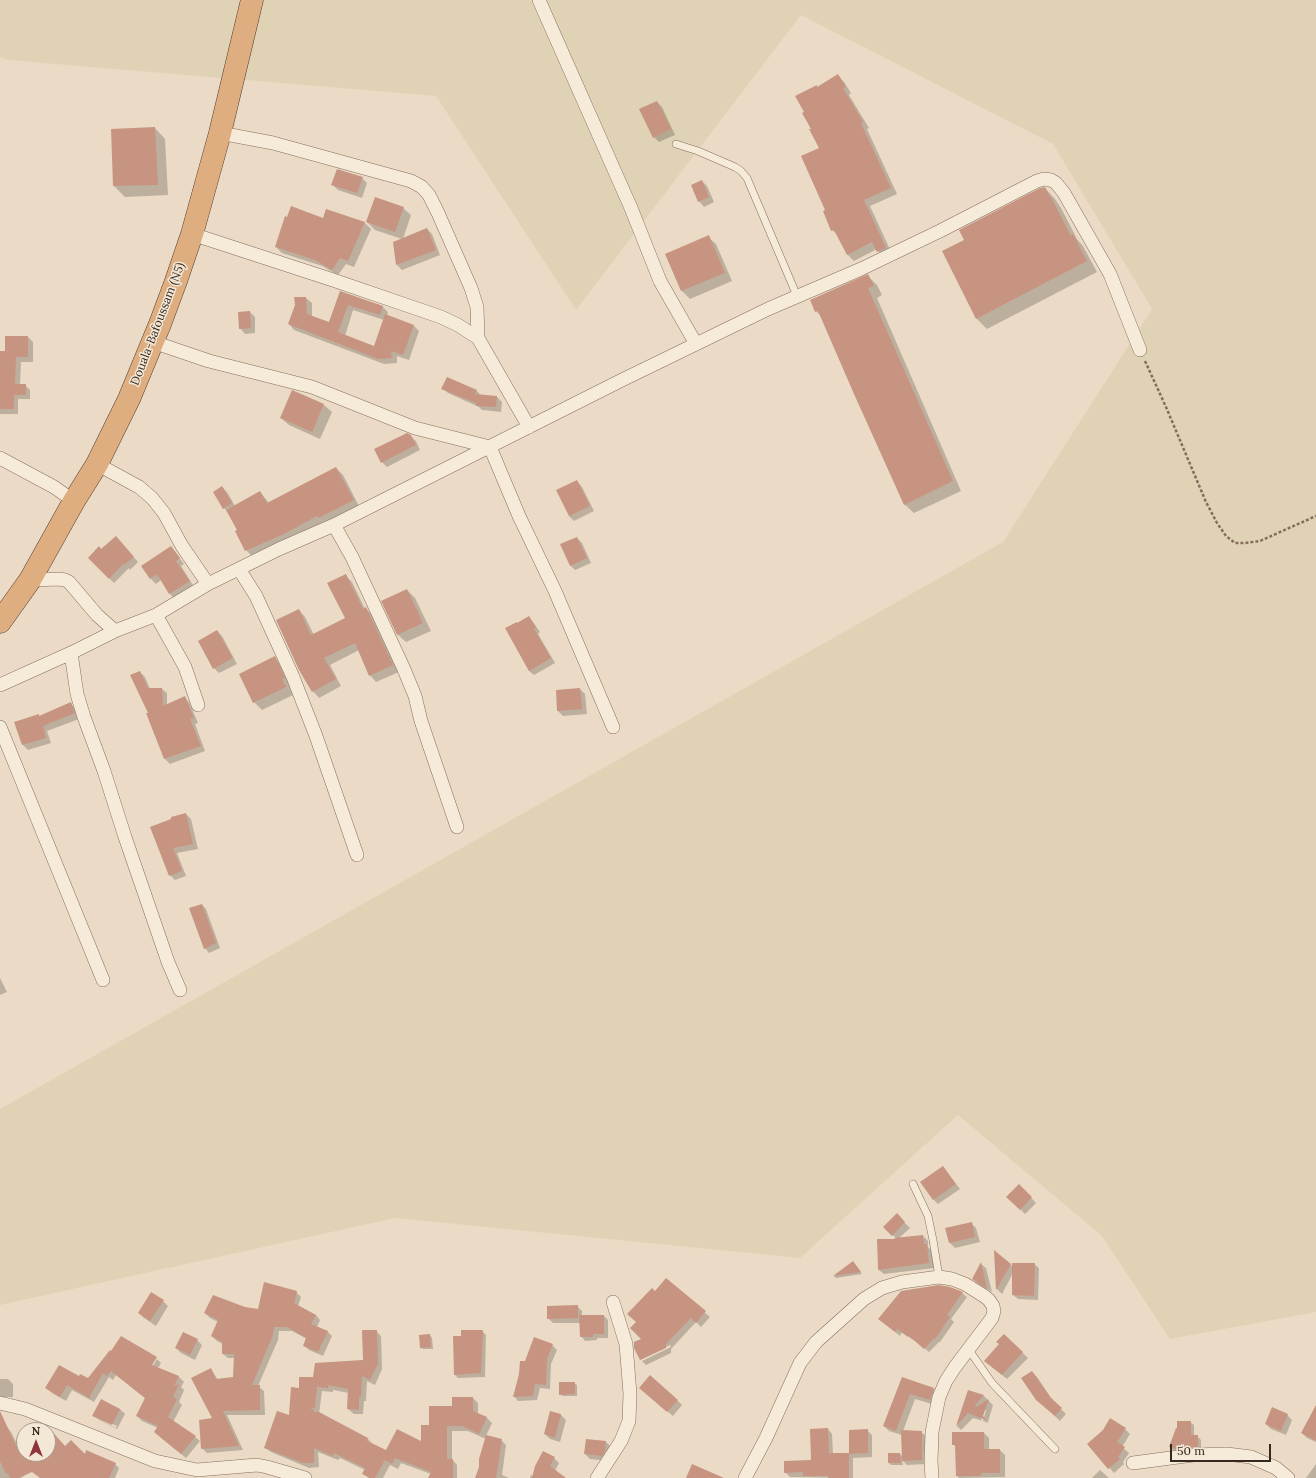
<!DOCTYPE html>
<html>
<head>
<meta charset="utf-8">
<style>
  body { margin:0 }
  #map { position:relative; width:1316px; height:1478px; overflow:hidden; background:#ebdbc6; font-family:Lora,serif }
  canvas { display:block }
  .north { position:absolute; left:16px; top:1422px; width:40px; height:40px; box-sizing:border-box; background:#f3e7d5; border:1px solid #a79b8d; border-radius:50%; rotate:0deg; font-size:11px; font-weight:700; line-height:16px; text-align:center; color:#362820 }
  .north::after { content:''; display:block; margin:auto; width:14px; height:18px; background:#8f333f; clip-path:polygon(50% 0,100% 100%,50% 72%,0 100%) }
  .scale { position:absolute; left:1170px; top:1444px; width:101px; height:18px; box-sizing:border-box; border:2px solid #362820; border-top:0; padding-left:5px; font-size:12px; line-height:14px; white-space:nowrap; color:#362820; -webkit-text-stroke:3px #f3e7d5; paint-order:stroke }
</style>
</head>
<body>
<div id="map">
<canvas width="1316" height="1478"></canvas>
<div class="north">N</div>
<div class="scale">50 m</div>
</div>
<script>
const c = document.querySelector('canvas').getContext('2d');
c.lineJoin = 'round';
function fillPath(path, color) { c.fillStyle = color; c.fill(path, 'evenodd'); }
const toPath = rows => new Path2D(rows.map(r => 'M' + r).join(''));
function strokePath(path, color, width, dash) { c.strokeStyle = color; c.lineWidth = width; c.lineCap = dash ? 'butt' : 'round'; c.setLineDash(dash || []); c.stroke(path); }
function write(font, color, halo, rows, align = 'center') {
  c.font = font + ' Lora,serif'; c.lineWidth = 3; c.setLineDash([]); c.textBaseline = 'middle'; c.strokeStyle = halo; c.fillStyle = color; for (const [text, x, y, turn = 0] of rows) {
    c.save(); c.translate(x, y); c.rotate((+turn || 0) * Math.PI / 180); c.textAlign = isNaN(turn) ? turn : align; if (halo) c.strokeText(text, 0, 0); c.fillText(text, 0, 0); c.restore();
  }
}
const farmland = toPath([
  [0,0,1316,0,1316,1312,1170,1339,1102,1236,958,1115,800,1258,395,1218,0,1305,0,1109,1003,542,1152,309,1053,144,801,15,576,310,436,96,8,60,0,57]
]);
const shadow = toPath([
  [838,76,844,82,851,93,849,95,869,128,867,129,897,194,870,206,892,254,884,258,877,249,854,261,848,255,839,236,832,230,827,210,821,148,812,129,818,88],
  [657,102,662,107,675,135,659,142,654,137],
  [155,128,165,139,168,195,125,197,114,186,112,130],
  [362,178,367,183,362,198,338,190,333,185],
  [702,181,707,186,714,202,704,207,699,201],
  [1045,188,1055,199,1061,208,1077,239,1083,246,1097,272,987,329,977,319,944,251,965,240],
  [403,208,411,215,403,239,427,229,432,234,440,255,402,270,397,265,394,242,402,239,375,230,367,222],
  [326,211,365,223,371,229,354,267,346,264,338,275,322,266,282,253,276,247,324,219],
  [708,237,716,244,732,281,690,299,682,291,666,254],
  [868,276,877,285,882,295,877,298,961,491,914,513,904,504,823,318,816,311],
  [340,292,382,306,388,312,387,316,414,326,419,331,409,360,397,356,397,363,384,364,294,330,289,324,306,298,312,303,312,317,329,323],
  [353,310,384,320,374,347,345,336],
  [250,312,255,317,255,333,245,334,240,328],
  [6,337,28,337,33,342,33,362,21,362,20,385,25,385,30,390,30,399,18,399,18,414,0,414,0,352,6,352],
  [447,378,477,391,482,396,497,397,502,402,501,412,482,410,479,407,448,393,443,388],
  [324,405,332,412,320,439,289,425,281,418],
  [410,436,416,441,420,450,387,467,382,462],
  [336,468,343,475,360,508,253,557,246,550,239,530,229,513,224,508,222,487,227,492,235,506,260,492,269,503],
  [577,481,582,487,594,511,574,521,569,516],
  [577,538,582,543,591,563,575,570,570,565],
  [121,542,138,562,130,570,129,568,114,583,89,558,101,550],
  [171,547,184,564,181,566,194,587,175,599,170,594,161,580,156,584,151,579],
  [345,575,352,582,365,609,366,608,372,615,399,672,376,682,370,675,359,650,330,665,341,686,319,698,313,691,299,610,305,617,314,635,346,619],
  [407,590,415,598,431,631,406,642,398,635],
  [529,617,540,632,538,634,555,663,534,675,529,671,506,629],
  [217,631,222,636,237,664,219,673,214,668,199,641],
  [274,657,282,665,292,686,289,687,293,695,262,710,254,702],
  [140,672,145,677,150,689,162,689,167,693,167,705,184,697,189,702,198,723,195,724,205,751,170,764,165,759,148,714,149,714],
  [580,689,585,694,587,714,563,716,558,711,557,691],
  [71,704,76,709,79,719,47,731,51,743,28,750,23,745,16,723,38,715,40,717],
  [186,814,191,819,198,849,177,853,186,876,175,880,170,875,151,827],
  [202,905,206,909,220,948,209,953,205,948],
  [0,978,7,992,0,995],
  [943,1167,960,1189,938,1204,933,1199],
  [1019,1185,1036,1203,1025,1214,1008,1197],
  [897,1215,910,1228,899,1238,923,1236,928,1241,928,1247,931,1250,934,1268,884,1274,879,1270,898,1240,884,1227],
  [971,1223,976,1228,980,1242,955,1248,950,1243,947,1229],
  [995,1252,1013,1267,1034,1264,1039,1268,1038,1300,1018,1299,1013,1295,1013,1273,1002,1294,997,1289],
  [853,1262,862,1274,836,1278,834,1276],
  [981,1264,986,1268,992,1292,978,1284,973,1279],
  [666,1279,710,1317,701,1327,696,1322,671,1349,671,1353,646,1365,642,1361,671,1347,670,1345,642,1359,642,1360,635,1348,643,1339,637,1322,655,1292],
  [296,1292,301,1297,298,1306,316,1315,320,1320,317,1327,327,1331,332,1336,323,1356,309,1350,304,1345,307,1339,292,1331,279,1331,278,1340,258,1386,264,1391,265,1415,227,1415,243,1450,207,1453,202,1448,214,1419,211,1369,218,1380,234,1378,235,1358,228,1358,223,1354,223,1344,217,1341,212,1336,218,1322,210,1318,205,1313,244,1308,259,1310],
  [962,1293,967,1297,951,1319,954,1322,940,1342,939,1342,929,1352,913,1339,913,1340,902,1332,900,1336,879,1319],
  [163,1301,168,1306,156,1326,144,1318,139,1313],
  [577,1306,582,1311,582,1316,604,1316,608,1320,608,1338,597,1338,597,1340,585,1341,581,1336,581,1323,553,1323,548,1318],
  [376,1331,381,1336,382,1369,375,1385,367,1381,366,1401,364,1401,363,1414,354,1414,348,1409,349,1393,333,1390,333,1392,322,1391,319,1414,368,1439,373,1444,387,1451,422,1443,430,1426,453,1407,453,1398,473,1398,478,1403,478,1414,487,1418,492,1423,486,1436,501,1440,506,1445,502,1475,509,1478,476,1478,480,1467,486,1439,468,1431,452,1431,452,1459,457,1465,457,1478,429,1478,431,1474,401,1463,398,1469,390,1465,383,1478,368,1478,364,1473,365,1470,340,1458,338,1460,318,1452,319,1467,309,1468,271,1452,265,1447,289,1416,300,1389,314,1378,364,1361],
  [482,1331,486,1335,485,1377,458,1378,454,1374,462,1337],
  [430,1335,432,1338,433,1349,423,1349,421,1347],
  [1004,1335,1028,1358,1007,1379,991,1366],
  [197,1340,202,1345,195,1360,181,1353,176,1348],
  [552,1345,557,1350,551,1364,550,1389,540,1388,537,1400,518,1401,514,1396,525,1362],
  [110,1351,155,1358,150,1370,157,1359,161,1363,158,1368,179,1377,184,1382,181,1387,184,1390,179,1402,182,1405,173,1422,195,1437,200,1441,186,1458,160,1437,158,1428,142,1421,137,1416,145,1398,116,1375,113,1380,109,1377,94,1402,72,1390,66,1401,52,1393,46,1388,79,1377,88,1379],
  [1032,1372,1037,1377,1054,1402,1066,1414,1060,1421,1043,1405],
  [903,1378,934,1389,939,1394,935,1405,915,1399,903,1431,921,1432,926,1436,926,1464,907,1465,902,1460,903,1465,891,1465,889,1463,900,1454,902,1456,902,1435,889,1431,884,1426],
  [0,1379,8,1379,13,1384,13,1397,0,1397],
  [574,1383,577,1385,577,1396,563,1396,560,1394],
  [969,1391,984,1396,993,1405,988,1422,989,1423,973,1418,961,1430,957,1426],
  [984,1410,986,1410,983,1421,981,1420],
  [646,1393,677,1400,682,1405,673,1416],
  [101,1400,120,1409,125,1414,117,1429,99,1420,94,1415],
  [98,1417,117,1426,116,1428,98,1419],
  [551,1412,561,1415,566,1420,560,1442,550,1439,545,1434],
  [1287,1415,1292,1420,1286,1435,1271,1429,1266,1424],
  [1316,1419,1316,1442,1307,1438,1302,1433],
  [1190,1422,1194,1425,1194,1436,1197,1436,1201,1440,1201,1450,1179,1452,1174,1451,1170,1447],
  [7,1427,11,1432,21,1452,24,1449,24,1454,48,1454,48,1431,65,1447,85,1456,115,1464,119,1468,115,1478,48,1478,54,1456,21,1478,0,1478,0,1430],
  [828,1429,832,1434,833,1454,850,1454,850,1431,867,1430,872,1435,872,1457,853,1458,853,1478,790,1477,785,1472,812,1461],
  [1125,1429,1130,1434,1122,1447,1129,1453,1123,1462,1124,1464,1114,1473,1088,1444],
  [984,1433,989,1438,989,1450,1000,1450,1005,1455,1005,1477,959,1478,957,1476,956,1447,953,1444],
  [606,1442,611,1447,607,1461,590,1459,585,1454],
  [554,1458,559,1463,555,1471,564,1478,530,1478,531,1475,534,1476],
  [1316,1464,1316,1478,1306,1478],
  [1100,1470,1109,1478,1092,1478]
]);
const building = toPath([
  [838,74,846,87,843,88,863,122,861,123,891,188,864,200,886,248,877,252,872,242,847,255,834,230,831,231,823,211,825,210,801,156,819,148,809,129,811,129,802,113,804,112,795,96,817,85,817,87],
  [657,101,671,129,653,138,639,109],
  [155,127,158,185,113,186,111,129],
  [337,169,363,177,357,193,331,185],
  [702,180,709,197,698,202,691,185],
  [1045,187,1050,197,1051,197,1071,236,1073,234,1087,261,976,319,942,251,964,240,959,230,1040,188],
  [375,197,404,207,395,232,366,222],
  [291,206,323,218,326,209,365,222,348,261,340,258,332,270,315,260,275,247,285,216,287,217],
  [427,228,436,250,396,265,393,242],
  [709,235,725,273,681,291,665,254],
  [868,274,874,286,868,288,953,481,904,505,854,394,818,311,815,312,810,300],
  [340,291,383,306,380,315,348,305,338,332,374,346,385,314,414,325,403,355,391,351,392,358,378,359,288,324,295,305,294,297,306,297,307,314,329,322],
  [250,311,251,328,239,329,238,312],
  [5,336,28,336,28,357,16,357,15,384,26,384,26,395,14,395,14,409,0,409,0,351,5,351],
  [447,377,477,390,475,394,497,396,496,407,476,406,476,403,441,389],
  [292,390,324,404,312,432,280,418],
  [407,433,411,435,416,445,381,463,374,449],
  [336,467,354,500,318,518,317,516,284,534,245,551,235,531,237,530,226,510,260,491,267,503],
  [577,480,590,506,569,516,556,490],
  [222,486,232,503,223,509,213,492],
  [116,536,134,557,124,565,123,564,109,579,88,558,99,546,101,549],
  [577,537,587,558,570,566,560,544],
  [171,546,180,558,176,561,190,581,169,594,157,574,150,579,141,566],
  [346,574,363,609,366,607,393,665,369,676,355,643,324,658,336,679,312,692,299,670,276,620,299,609,311,635,345,618,327,583],
  [407,589,423,623,397,635,381,601],
  [529,616,536,627,534,629,551,658,529,671,505,628,517,622,517,623],
  [217,630,233,658,213,669,198,641],
  [275,656,285,678,282,679,286,687,253,703,239,674],
  [140,671,148,688,162,688,163,706,185,696,194,718,190,719,201,746,164,759,146,713,148,713,130,675],
  [580,688,582,709,557,711,556,690],
  [71,702,75,713,43,726,46,738,22,745,14,722,39,714,39,716],
  [186,813,193,844,173,848,182,871,169,876,150,827,171,819,171,817],
  [202,904,216,943,204,949,189,908],
  [943,1166,956,1184,933,1200,920,1182],
  [1019,1184,1032,1197,1020,1210,1006,1197],
  [897,1213,905,1222,892,1236,883,1227],
  [972,1222,975,1237,949,1243,945,1228],
  [923,1235,924,1244,927,1244,929,1263,878,1270,877,1239,895,1239,894,1238],
  [994,1250,1011,1264,996,1290],
  [853,1261,861,1272,833,1276],
  [981,1262,987,1289,972,1279],
  [1012,1263,1035,1263,1034,1296,1012,1295],
  [666,1278,706,1311,696,1323,691,1318,666,1344,666,1348,640,1360,634,1348,634,1342,641,1339,630,1328,636,1322,627,1314,652,1288,655,1291],
  [264,1282,297,1291,294,1303,316,1315,311,1324,328,1331,318,1352,303,1346,306,1338,287,1327,274,1327,273,1335,252,1385,260,1385,260,1410,223,1411,239,1446,201,1449,199,1420,212,1418,191,1378,211,1368,216,1379,233,1377,234,1354,222,1354,222,1342,211,1336,218,1320,204,1313,213,1295,245,1307,258,1309],
  [939,1285,950,1287,963,1292,947,1315,950,1317,935,1339,934,1338,924,1349,909,1336,908,1337,897,1329,895,1332,878,1319,901,1291],
  [151,1292,164,1300,150,1321,138,1313],
  [578,1305,578,1318,547,1319,547,1306],
  [579,1315,604,1315,604,1334,593,1334,593,1337,580,1337],
  [362,1330,377,1330,378,1364,370,1380,362,1376,361,1397,359,1397,359,1410,347,1409,348,1389,328,1385,328,1388,317,1387,315,1408,310,1408,314,1410,314,1412,319,1412,368,1438,367,1441,386,1450,397,1429,421,1441,421,1425,429,1425,429,1406,452,1406,452,1397,473,1397,473,1411,487,1417,479,1434,462,1426,447,1426,447,1459,453,1459,453,1478,428,1478,431,1472,395,1458,392,1464,385,1460,375,1478,370,1478,362,1474,365,1468,334,1453,333,1456,314,1448,314,1463,303,1463,264,1448,277,1411,289,1415,291,1387,299,1388,299,1377,313,1377,315,1363,363,1360],
  [461,1330,483,1330,481,1373,454,1375,453,1336,461,1336],
  [183,1332,198,1339,190,1355,175,1348],
  [430,1334,431,1347,420,1348,419,1335],
  [1004,1334,1023,1352,1002,1375,984,1361,999,1344,996,1342],
  [121,1336,157,1357,152,1365,179,1376,174,1386,179,1384,173,1397,177,1399,168,1417,196,1436,181,1454,154,1432,158,1426,136,1416,145,1398,111,1371,107,1376,103,1373,89,1398,67,1385,60,1397,45,1388,59,1365,79,1376,80,1374,88,1378,110,1350,111,1351],
  [534,1337,553,1344,547,1359,546,1385,535,1384,533,1396,513,1397,519,1374,520,1361,525,1361],
  [1032,1371,1050,1397,1062,1408,1055,1416,1036,1400,1021,1378],
  [650,1375,678,1400,667,1412,639,1388],
  [902,1377,934,1388,930,1400,910,1394,896,1431,883,1426],
  [559,1382,575,1382,575,1394,559,1395],
  [968,1390,984,1395,975,1405,976,1407,989,1399,983,1416,986,1420,968,1413,956,1426],
  [101,1399,120,1409,112,1425,92,1416],
  [1316,1405,1316,1441,1301,1433],
  [1272,1407,1288,1414,1281,1431,1265,1424],
  [0,1411,19,1452,24,1448,24,1454,48,1454,48,1427,65,1446,71,1440,85,1454,86,1450,116,1463,109,1478,40,1478,32,1472,18,1478,10,1478,8,1473,6,1474,0,1461],
  [550,1411,561,1414,555,1438,544,1434],
  [1110,1418,1126,1428,1117,1442,1125,1447,1118,1457,1120,1459,1108,1469,1087,1444,1103,1430],
  [1177,1421,1191,1421,1191,1435,1198,1435,1198,1447,1175,1449,1169,1447,1176,1428,1177,1428],
  [828,1428,829,1453,849,1453,849,1430,868,1429,868,1453,849,1454,849,1478,828,1478,828,1476,803,1476,803,1472,784,1473,784,1461,811,1460,810,1429],
  [901,1430,922,1431,922,1460,902,1461],
  [952,1432,984,1432,984,1449,1000,1449,1000,1473,981,1473,981,1476,956,1476,955,1445,952,1445],
  [486,1435,502,1439,496,1478,475,1478,479,1467,479,1459],
  [586,1439,606,1441,605,1451,602,1456,584,1454],
  [543,1451,555,1457,550,1466,566,1478,532,1478,535,1466],
  [888,1453,900,1453,901,1463,888,1463],
  [692,1464,724,1478,686,1478]
]);
const path = toPath([
  [1145,361,1166,407,1206,502,1217,523,1226,536,1235,543,1245,543,1260,541,1316,516]
]);
const service = toPath([
  [676,144,698,151,735,167,741,171,747,178,797,296],
  [913,1184,928,1216,933,1240,939,1277],
  [969,1350,992,1383,1055,1449]
]);
const minor = toPath([
  [539,0,631,208,660,281,696,344],
  [220,133,273,143,411,181,422,187,429,195,438,213,471,288,477,307,478,338],
  [192,234,333,280,441,317,458,325,478,338,529,427],
  [153,342,209,361,312,387,415,428,490,447,519,516,555,591,613,727],
  [0,458,54,487,74,501],
  [97,464,139,487,152,498,164,513,182,546,208,584],
  [334,525,352,557,403,667,415,696,421,721,457,827],
  [239,569,256,596,293,677,316,736,357,855],
  [30,580,59,579,65,580,69,582,97,615,115,631],
  [156,615,185,667,198,705],
  [71,653,77,694,84,717,104,771,125,837,168,962,180,990],
  [0,685,71,653,115,631,156,615,208,584,279,549,334,525,622,380,768,309,861,269,940,231,1037,181,1044,179,1051,180,1056,183,1064,193,1110,274,1140,350],
  [0,727,103,980],
  [0,1403,25,1409,155,1461,197,1470,257,1465,267,1467,305,1478],
  [1133,1463,1193,1455,1227,1454,1251,1457,1276,1468,1288,1478],
  [597,1478,621,1441,629,1421,630,1394,626,1344,613,1302],
  [745,1478,766,1438,800,1363,816,1342,864,1299,882,1288,902,1282,939,1277,952,1279,965,1284,984,1296,989,1300,993,1306,994,1311,992,1318,955,1367,946,1381,939,1397,932,1432,931,1461,932,1478]
]);
const trunk = toPath([
  [0,622,30,580,74,501,97,464,129,399,160,324,176,281,192,234,220,133,252,0]
]);
const streetNames = [
  ["Douala-Bafoussam (N5)",158,324,-69]
];
fillPath(farmland, '#e0d3b5');
fillPath(shadow, '#0003');
fillPath(building, '#c69480');
strokePath(service, '#856d5e', 8);
strokePath(minor, '#856d5e', 14);
strokePath(trunk, '#533d31', 23);
strokePath(path, '#856d5e', 2.5, [3, 2]);
strokePath(service, '#f6ead9', 7);
strokePath(minor, '#f6ead9', 13);
strokePath(trunk, '#deae80', 22);
write('12px', '#362820', '#f3e7d5', streetNames);
</script>
</body>
</html>
